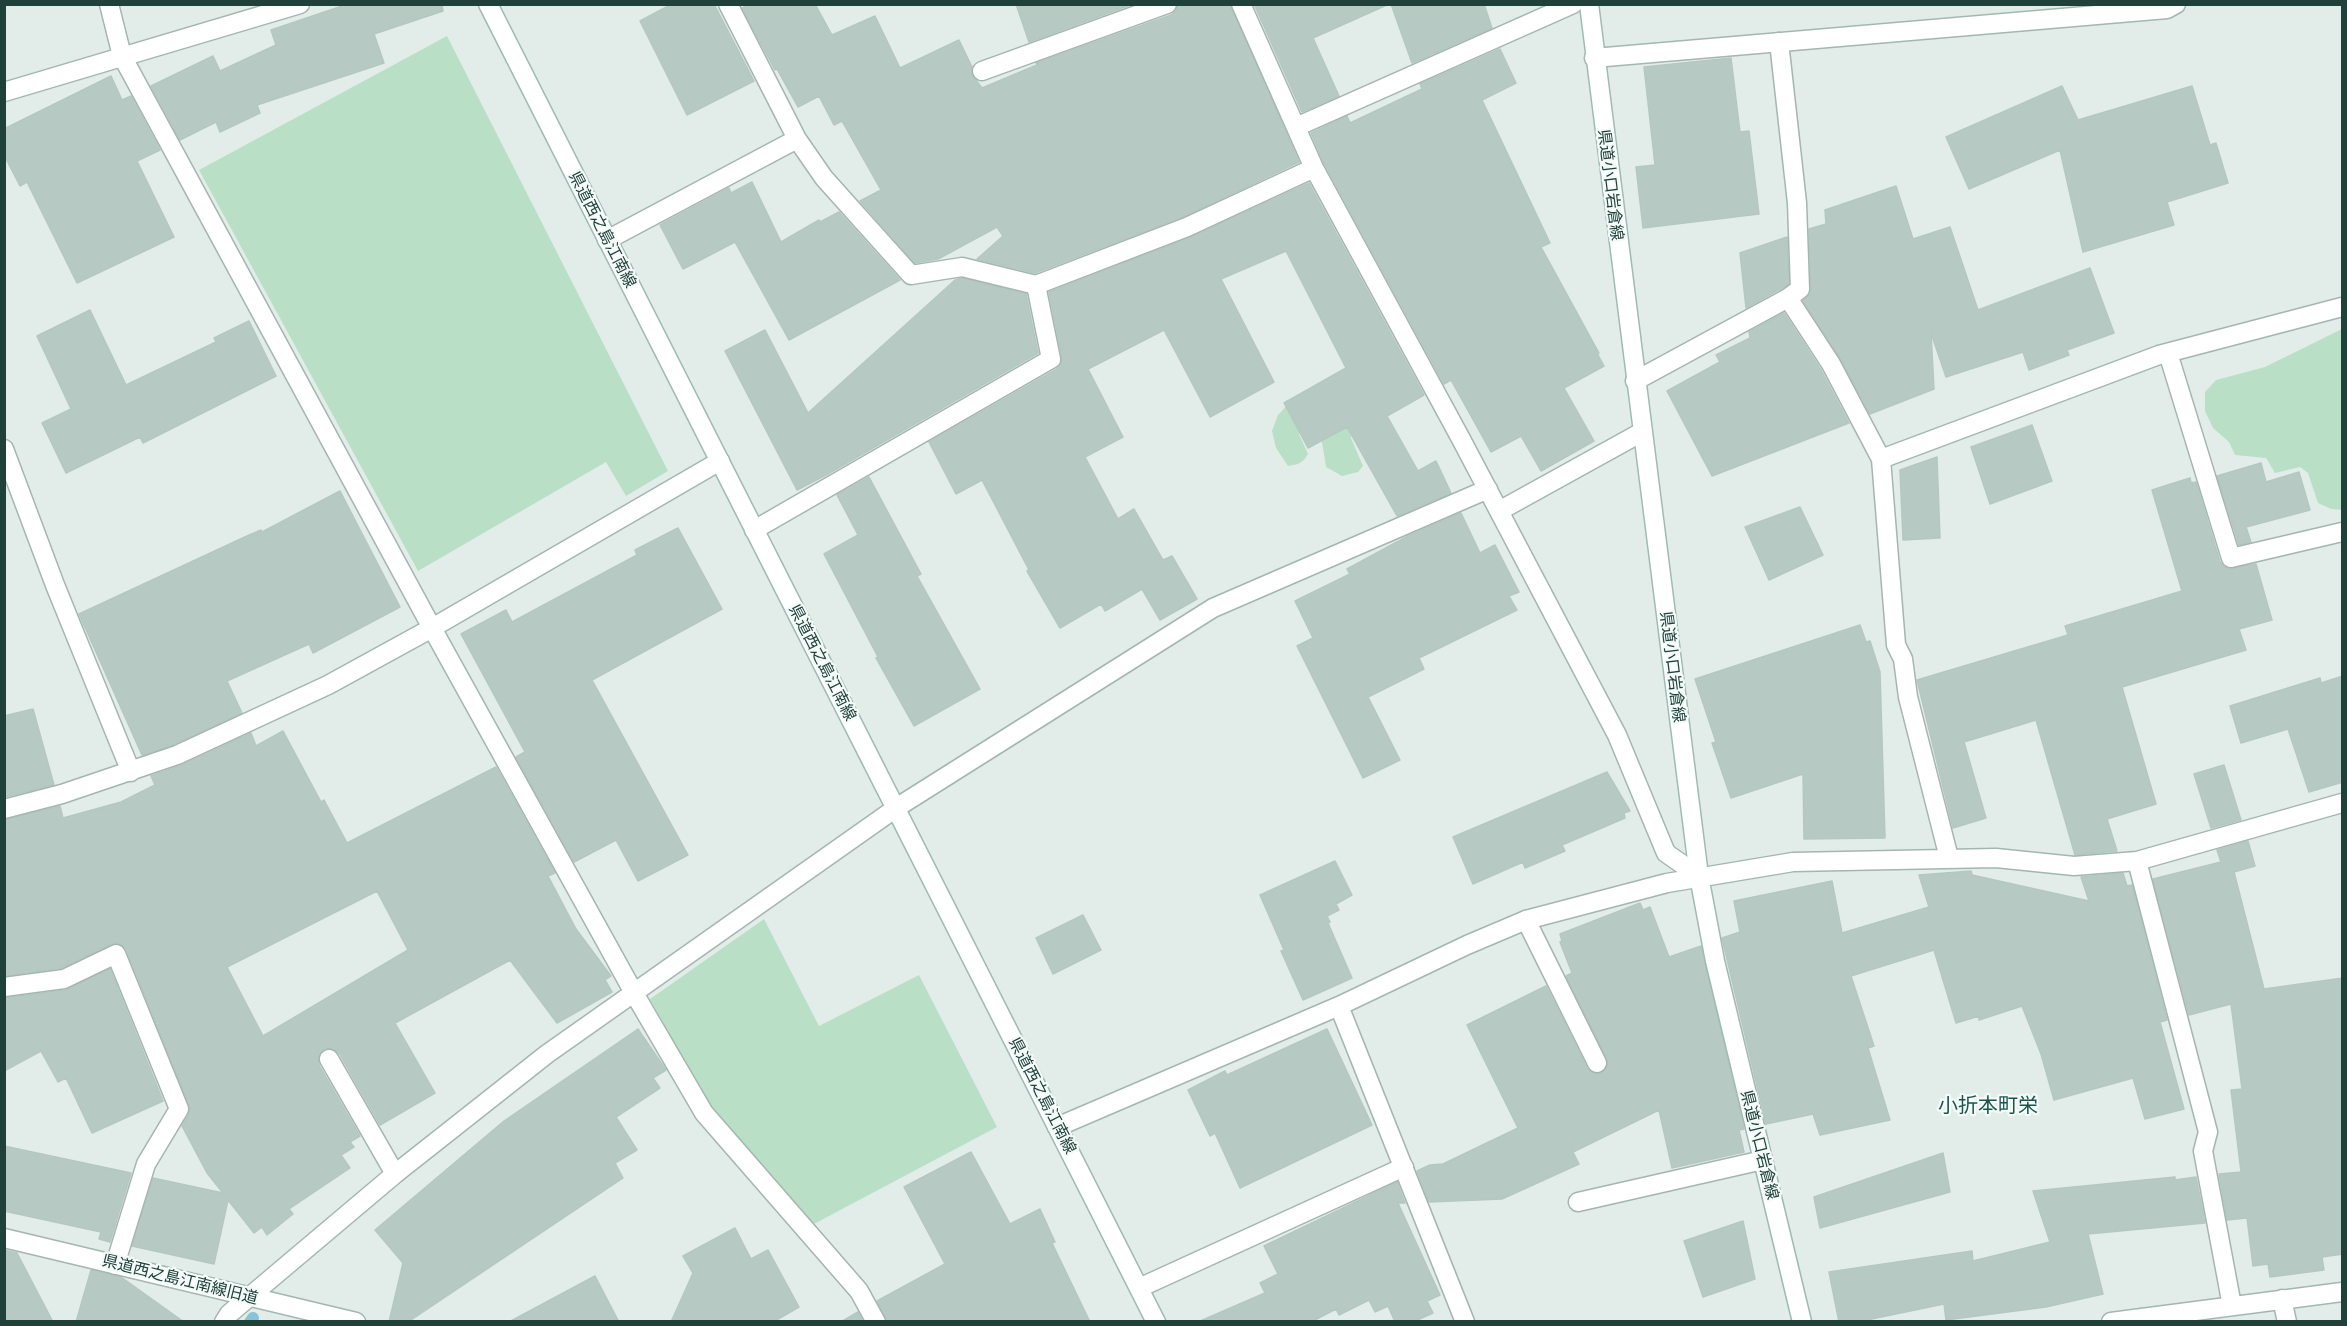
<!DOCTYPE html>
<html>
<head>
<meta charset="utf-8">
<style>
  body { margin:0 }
  #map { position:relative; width:2347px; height:1326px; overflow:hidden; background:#e2ede9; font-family:"IBM Plex Sans",sans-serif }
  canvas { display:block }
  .frame { position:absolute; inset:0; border:6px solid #20403a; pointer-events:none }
</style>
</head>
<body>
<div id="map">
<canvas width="2347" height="1326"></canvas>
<div class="frame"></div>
</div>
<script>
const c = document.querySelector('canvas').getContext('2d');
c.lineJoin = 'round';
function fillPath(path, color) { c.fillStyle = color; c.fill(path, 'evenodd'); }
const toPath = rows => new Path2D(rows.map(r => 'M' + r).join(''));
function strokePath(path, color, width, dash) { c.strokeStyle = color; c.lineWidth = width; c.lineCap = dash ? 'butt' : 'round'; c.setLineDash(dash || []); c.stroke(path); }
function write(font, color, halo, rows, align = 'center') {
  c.font = font + ' "IBM Plex Sans","Noto Sans JP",sans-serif'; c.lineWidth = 4.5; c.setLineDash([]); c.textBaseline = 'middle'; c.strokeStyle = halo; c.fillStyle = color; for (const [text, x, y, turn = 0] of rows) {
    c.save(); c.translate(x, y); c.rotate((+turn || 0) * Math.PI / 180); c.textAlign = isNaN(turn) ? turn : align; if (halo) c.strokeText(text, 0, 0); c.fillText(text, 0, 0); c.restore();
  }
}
const green = toPath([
  [447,36,668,471,626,496,606,462,418,571,199,170],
  [2342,329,2342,510,2331,509,2318,503,2308,473,2300,467,2275,473,2266,458,2235,455,2229,442,2213,428,2205,411,2205,392,2216,380,2265,367],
  [1319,385,1352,431,1351,438,1363,466,1358,472,1342,476,1326,467,1322,442,1313,427,1300,431,1299,434,1308,454,1304,460,1298,464,1288,466,1276,448,1272,431,1278,415,1292,400],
  [764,919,819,1026,919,975,997,1127,812,1225,710,1106,650,999]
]);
const stream = toPath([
  [250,1322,253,1318]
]);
const building = toPath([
  [348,4,442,4,443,11,374,34,384,63,257,105,260,113,220,132,216,122,180,140,151,86,213,56,220,71,276,45,271,30,348,4],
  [672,4,714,4,754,81,687,115,640,21,672,4],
  [748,4,815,4,832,35,875,16,900,68,959,40,972,67,972,75,982,88,1037,65,1036,63,1171,15,1176,11,1178,4,1230,4,1299,162,1183,217,1035,273,977,259,1003,236,997,227,938,259,915,263,860,201,881,190,842,121,834,125,819,96,798,107,777,69,775,70,742,8,748,4],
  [1016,4,1133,4,1029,42,1016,4],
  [1254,4,1389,4,1313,38,1339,96,1302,112,1254,4],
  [1391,4,1484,4,1492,28,1412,63,1391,4],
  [1500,49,1516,83,1482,100,1550,243,1541,247,1599,353,1598,355,1604,366,1564,388,1594,441,1541,471,1521,436,1491,452,1451,380,1444,384,1324,163,1311,133,1347,116,1350,123,1422,89,1420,84,1500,49],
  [1731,58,1740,132,1749,131,1759,214,1643,228,1636,167,1655,165,1644,67,1731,58],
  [111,76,122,100,131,96,160,150,137,161,174,237,77,283,27,182,20,186,4,155,4,129,111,76],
  [2062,86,2078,120,2192,86,2210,145,2216,143,2228,183,2167,202,2174,225,2083,252,2060,150,1969,189,1946,137,2062,86],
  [752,182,781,242,819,220,820,222,839,212,900,280,789,340,735,242,683,269,660,225,729,188,731,193,752,182],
  [1309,183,1424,395,1387,416,1418,471,1436,461,1451,493,1397,516,1347,427,1308,448,1284,403,1346,368,1286,251,1221,279,1274,382,1210,417,1164,330,1088,369,1123,437,1085,457,1118,519,1134,509,1163,560,1172,556,1197,599,1160,620,1142,589,1105,611,1101,604,1060,628,1027,571,1029,570,982,480,956,494,929,442,1057,369,1061,364,1062,357,1049,292,1191,237,1309,183],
  [1896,186,1913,239,1950,227,1978,310,2090,268,2114,333,2067,350,2069,355,2029,370,2023,352,1946,377,1931,333,1934,389,1870,414,1840,358,1803,301,1810,294,1811,289,1809,229,1826,224,1825,210,1896,186],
  [1787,237,1789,284,1746,308,1740,253,1787,237],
  [962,278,1026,294,1038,353,826,475,797,490,725,351,765,330,808,413,955,280,962,278],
  [90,310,126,385,216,342,214,338,249,321,276,376,143,443,140,437,66,473,42,423,71,409,37,336,90,310],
  [1784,313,1821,370,1849,423,1712,476,1667,391,1720,362,1716,355,1750,338,1749,332,1784,313],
  [2032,425,2052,481,1990,504,1971,447,2032,425],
  [1937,457,1940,538,1903,540,1900,470,1937,457],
  [2261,463,2266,482,2299,472,2310,510,2246,527,2251,542,2239,545,2217,476,2261,463],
  [869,477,921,574,917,576,980,689,914,726,876,658,878,657,824,554,858,535,837,495,869,477],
  [2190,478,2191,483,2196,482,2220,562,2229,569,2256,564,2272,620,2239,629,2246,650,2122,687,2156,804,2107,819,2117,851,2075,855,2036,720,1964,742,1986,818,1953,828,1917,680,2068,635,2065,626,2182,591,2152,490,2190,478],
  [340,491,400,607,313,653,309,644,227,681,242,713,173,745,142,755,79,614,247,536,261,530,262,532,340,491],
  [1800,507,1823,555,1769,580,1745,527,1800,507],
  [1461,513,1480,553,1495,545,1519,592,1509,596,1517,610,1419,658,1424,669,1368,697,1400,760,1363,778,1297,646,1313,638,1295,601,1350,574,1347,569,1408,536,1461,513],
  [678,528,722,609,592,680,688,855,638,881,616,840,574,862,516,757,525,752,461,634,506,610,512,622,637,555,635,550,678,528],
  [1860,625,1866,642,1870,641,1880,672,1885,838,1804,839,1803,774,1731,798,1712,743,1716,742,1695,679,1860,625],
  [2343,676,2343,782,2309,792,2288,729,2241,743,2230,706,2320,678,2321,683,2343,676],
  [33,709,54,785,4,797,4,716,33,709],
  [283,731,321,802,324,800,347,843,496,767,555,873,548,876,576,929,611,976,605,980,612,992,557,1023,510,960,395,1023,435,1093,380,1125,339,1053,330,1048,323,1050,318,1058,319,1065,360,1136,350,1142,354,1147,341,1155,350,1168,289,1209,293,1214,267,1235,262,1227,254,1233,228,1200,214,1264,132,1246,153,1178,223,1193,207,1173,182,1126,189,1114,189,1105,126,949,118,943,112,944,61,968,4,976,4,820,60,806,63,818,121,802,155,785,151,776,182,765,251,733,256,746,283,731],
  [377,891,408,950,263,1036,227,967,377,891],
  [2224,765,2241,820,2211,828,2194,774,2224,765],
  [1607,772,1630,811,1624,813,1625,818,1562,845,1565,851,1525,868,1523,862,1473,884,1453,837,1607,772],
  [2248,841,2255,866,2234,872,2264,989,2343,978,2343,1254,2322,1257,2324,1270,2270,1277,2268,1264,2253,1266,2247,1218,2227,1220,2219,1174,2241,1172,2231,1090,2242,1089,2231,1004,2189,1015,2153,879,2221,862,2217,850,2248,841],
  [1335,861,1352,895,1336,904,1339,910,1327,916,1330,922,1328,923,1352,978,1303,1000,1281,951,1284,950,1260,895,1335,861],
  [1971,871,1972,875,2089,901,2081,877,2123,873,2127,886,2132,885,2167,1020,2160,1022,2184,1109,2145,1119,2133,1078,2054,1100,2041,1054,2022,1006,1979,1020,1979,1016,1956,1023,1934,950,1851,976,1874,1046,1868,1048,1890,1120,1820,1135,1813,1114,1766,1124,1722,938,1740,932,1734,901,1832,881,1842,933,1929,907,1919,875,1971,871],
  [1640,903,1643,910,1650,907,1669,957,1701,946,1744,1129,1739,1130,1744,1152,1672,1168,1659,1110,1573,1152,1579,1164,1502,1199,1429,1202,1417,1171,1430,1165,1443,1164,1518,1128,1467,1025,1546,986,1587,1068,1596,1074,1602,1073,1608,1064,1607,1059,1566,976,1572,973,1560,942,1562,941,1560,934,1640,903],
  [1083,915,1101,950,1053,974,1036,938,1083,915],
  [110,969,163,1101,92,1133,66,1078,58,1082,41,1051,4,1071,4,998,66,990,110,969],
  [638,1029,666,1070,653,1078,660,1088,616,1117,637,1150,615,1163,623,1178,408,1322,389,1322,403,1263,375,1230,504,1121,638,1029],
  [1327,1029,1372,1125,1240,1188,1215,1133,1210,1136,1188,1090,1225,1071,1227,1075,1327,1029],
  [4,1146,131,1173,110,1242,99,1239,101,1232,4,1211,4,1146],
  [971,1152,1010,1224,1040,1209,1055,1242,1052,1243,1090,1322,887,1322,877,1301,945,1264,904,1187,971,1152],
  [1943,1153,1950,1192,1820,1228,1814,1197,1943,1153],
  [2175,1177,2175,1180,2196,1177,2205,1223,2088,1234,2103,1294,2046,1307,1946,1320,1944,1304,1857,1322,1839,1322,1829,1272,1972,1251,1973,1261,2050,1242,2033,1191,2175,1177],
  [1397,1182,1405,1203,1398,1203,1440,1295,1427,1301,1433,1313,1413,1322,1395,1322,1388,1306,1375,1312,1369,1300,1339,1315,1336,1309,1311,1322,1198,1322,1265,1293,1260,1283,1278,1274,1264,1246,1397,1182],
  [1743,1221,1755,1279,1703,1297,1684,1241,1743,1221],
  [735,1228,751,1259,768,1250,799,1307,773,1322,671,1322,693,1273,683,1256,735,1228],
  [4,1250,17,1253,53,1322,4,1322,4,1250],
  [91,1270,121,1277,184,1322,76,1322,91,1270],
  [595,1276,619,1322,509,1322,595,1276],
  [858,1312,863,1322,841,1322,858,1312]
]);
const lane = toPath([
  [1779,42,1797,203,1800,289,1788,298],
  [982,71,1167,4],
  [1526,920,1597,1063],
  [329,1059,395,1174],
  [1578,1202,1763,1160],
  [1139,1288,1404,1167]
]);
const street = toPath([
  [109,4,122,56,432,628,634,993,704,1113,859,1291,876,1322],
  [728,4,797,139,824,178,911,275,962,267,1036,285,1187,227,1314,168],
  [1241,4,1314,168,1461,439,1617,735,1666,853,1699,876],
  [1594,58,2167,9,2176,4],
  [4,92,300,4],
  [1296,127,1573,4],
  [607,240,797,139],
  [2168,353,2231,558,2342,532],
  [1635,381,1788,298,1831,364,1881,459,1896,645,1903,659,1908,697,1949,858],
  [4,449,55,585,131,772],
  [1881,459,2159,355,2342,307],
  [1499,511,1642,432],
  [754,530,1051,359,1036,285],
  [4,809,62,794,177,755,328,685,432,628,720,461],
  [2137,861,2208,1132,2203,1151,2232,1306],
  [4,987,64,979,116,954,179,1109,146,1164,115,1265],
  [1339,1006,1465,1322],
  [1057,1127,1339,1006,1467,945,1526,920,1667,883,1793,862,1996,858,2074,866,2137,861,2342,803],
  [4,1238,356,1322],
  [2282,1299,2287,1322],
  [224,1322,229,1314,395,1174,547,1054,896,808,1213,608,1488,489],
  [2111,1322,2342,1292]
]);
const secondary = toPath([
  [488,4,1156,1322],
  [1589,4,1699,876,1715,961,1802,1322]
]);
const streetNames = [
  ["県道小口岩倉線",1610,185,83],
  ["県道西之島江南線",602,230,63],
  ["県道西之島江南線",822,663,63],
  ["県道小口岩倉線",1672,667,83],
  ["県道西之島江南線",1042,1096,63],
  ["県道小口岩倉線",1759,1145,76],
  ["県道西之島江南線旧道",180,1280,14]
];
const quarterNames = [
  ["小折本町栄",1988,1106]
];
fillPath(green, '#b9e0c7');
strokePath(stream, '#86c4d7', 12);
fillPath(building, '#b7c9c3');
strokePath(building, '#b4c8c1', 1.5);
strokePath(lane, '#a4b6b1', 21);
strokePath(street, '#a4b6b1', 21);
strokePath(secondary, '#9fbab3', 21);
strokePath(lane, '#fff', 18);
strokePath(street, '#fff', 18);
strokePath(secondary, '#fff', 18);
write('16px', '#20403a', '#f3faf7', streetNames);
write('20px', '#1b544a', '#f3faf7', quarterNames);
</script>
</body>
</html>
